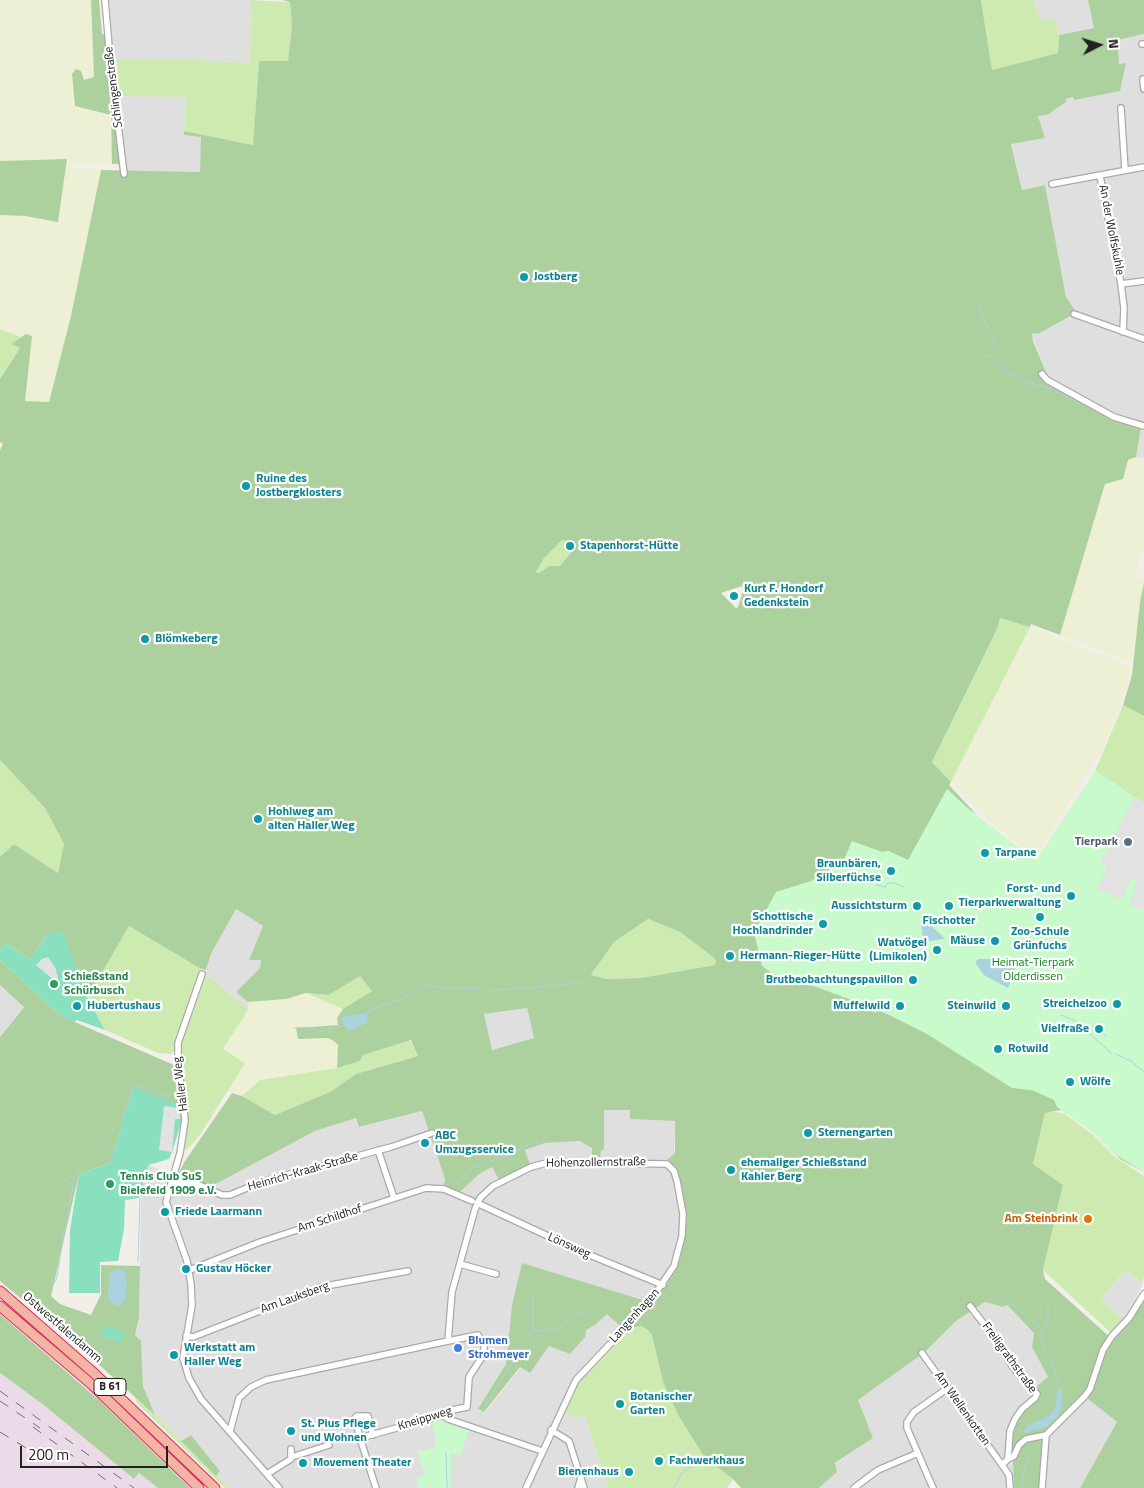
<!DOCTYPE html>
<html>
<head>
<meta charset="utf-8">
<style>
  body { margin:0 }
  #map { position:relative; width:1144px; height:1488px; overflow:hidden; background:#f2efe9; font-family:"Titillium Web",sans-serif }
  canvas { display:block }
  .north { position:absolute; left:1074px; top:20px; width:50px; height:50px; -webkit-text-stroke:4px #fff; paint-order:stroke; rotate:85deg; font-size:14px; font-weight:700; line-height:20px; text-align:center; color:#222 }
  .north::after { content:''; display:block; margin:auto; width:18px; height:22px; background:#222; clip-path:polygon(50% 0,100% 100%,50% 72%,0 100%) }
  .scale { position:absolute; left:20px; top:1446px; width:148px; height:22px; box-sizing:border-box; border:2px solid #222; border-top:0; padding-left:6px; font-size:15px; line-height:18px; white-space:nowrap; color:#222; -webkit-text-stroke:4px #fff; paint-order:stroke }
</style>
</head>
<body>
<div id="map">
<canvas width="1144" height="1488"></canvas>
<div class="north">N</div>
<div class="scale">200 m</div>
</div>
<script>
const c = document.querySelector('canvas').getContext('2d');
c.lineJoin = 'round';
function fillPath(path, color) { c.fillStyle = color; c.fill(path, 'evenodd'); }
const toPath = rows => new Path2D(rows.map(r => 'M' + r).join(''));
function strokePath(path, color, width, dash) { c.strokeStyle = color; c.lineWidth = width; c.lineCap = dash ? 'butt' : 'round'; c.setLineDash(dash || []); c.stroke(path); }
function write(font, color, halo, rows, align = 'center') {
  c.font = font + ' "Titillium Web",sans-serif'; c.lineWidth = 4.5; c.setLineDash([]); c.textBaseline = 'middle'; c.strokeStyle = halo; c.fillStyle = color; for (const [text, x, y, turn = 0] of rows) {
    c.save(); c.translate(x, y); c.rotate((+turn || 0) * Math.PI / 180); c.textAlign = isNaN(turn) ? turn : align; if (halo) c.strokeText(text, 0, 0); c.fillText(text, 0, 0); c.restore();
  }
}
const residential = toPath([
  [109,0,251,0,250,63,199,60,114,60],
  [1034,0,1088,0,1094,28,1059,35,1055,19,1040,22],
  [1144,34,1144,458,1136,457,1140,427,1112,419,1061,390,1049,379,1031,333,1075,310,1066,297,1045,185,1022,190,1011,143,1045,138,1038,116,1065,99,1074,97,1074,100,1125,63,1119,64,1118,40],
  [119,96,186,97,184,135,201,136,201,172,127,171],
  [236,909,263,926,249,960,261,960,260,968,236,992,248,1002,248,1010,212,978,204,977,211,954],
  [0,985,24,1006,0,1037],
  [527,1008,534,1038,492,1050,484,1014],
  [604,1110,630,1110,631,1119,675,1121,674,1168,681,1187,685,1214,684,1238,677,1267,653,1303,522,1264,512,1305,506,1364,479,1409,485,1412,521,1367,530,1372,549,1346,595,1325,607,1313,626,1333,594,1366,585,1416,608,1488,229,1488,216,1476,220,1471,191,1435,181,1441,155,1415,143,1386,141,1341,135,1335,139,1318,141,1194,149,1165,170,1174,179,1180,193,1180,212,1186,315,1131,356,1118,359,1127,422,1111,445,1179,443,1187,459,1193,479,1174,492,1167,499,1180,529,1165,525,1150,545,1143,580,1141,601,1150,604,1149],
  [1125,1270,1143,1284,1130,1312,1123,1320,1101,1299],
  [985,1302,1003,1307,1007,1305,1034,1333,1032,1347,1048,1377,1042,1395,1022,1414,1015,1427,1012,1443,1014,1488,819,1488,837,1472,835,1464,873,1438,858,1400,925,1352,956,1321],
  [1083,1395,1117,1422,1080,1488,1041,1488,1039,1432,1043,1432]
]);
const industrial = toPath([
  [0,1373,45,1406,134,1479,139,1473,158,1488,0,1488]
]);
const farmland = toPath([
  [0,0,91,0,94,78,84,80,72,74,111,115,112,164,66,163,67,159,0,161],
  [66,166,101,170,71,316,49,402,25,401,26,334,21,337,0,329,0,215,25,216,58,222],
  [1129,458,1144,458,1144,550,1141,550,1136,577,1144,579,1144,583,1140,602,1133,663,1060,635,1105,484],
  [1030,627,1128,665,1131,671,1112,728,1101,752,1037,854,1019,845,989,821,951,782],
  [306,993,343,1009,337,1018,339,1025,297,1027,298,1039,328,1038,334,1041,338,1045,337,1068,260,1080,242,1096,227,1091,245,1063,223,1049,248,1010,248,1002,286,999]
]);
const grass = toPath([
  [251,0,290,2,292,26,288,62,259,61,253,145,184,131,186,97,119,96,114,60,199,60,250,63],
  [981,0,1034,0,1040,21,1055,18,1059,35,1058,53,992,71],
  [0,329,21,337,11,344,20,348,0,379],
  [562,540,571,541,575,548,560,566,549,566,539,573,536,572,544,558],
  [1000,618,1030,627,951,782,932,762,997,629],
  [1123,705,1144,716,1144,803,1095,771],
  [0,760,45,808,64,844,58,873,14,844,0,857],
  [648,919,680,932,713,957,716,961,715,965,641,978,607,979,591,975,614,942],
  [129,926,201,969,174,1051,171,1054,158,1053,105,1030,89,1001,88,997],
  [360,976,373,991,343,1009,306,993,329,995],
  [204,977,212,978,248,1010,223,1049,245,1063,200,1135,186,1151,184,1147,187,1107,180,1060,181,1044],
  [410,1040,418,1056,356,1074,330,1092,275,1115,242,1096,260,1080,337,1068,360,1061,362,1055],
  [1048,1111,1065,1114,1092,1134,1115,1157,1144,1176,1144,1277,1142,1283,1125,1270,1101,1299,1123,1320,1111,1333,1043,1270,1063,1185,1033,1164,1045,1113],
  [641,1326,647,1328,652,1335,663,1382,678,1415,705,1458,733,1479,727,1488,608,1488,585,1416,576,1418,564,1413,578,1384,631,1328],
  [136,1397,155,1415,229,1488,225,1488,193,1457,136,1402]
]);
const forest = toPath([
  [91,0,99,0,102,34,106,34,121,164,112,164,111,115,75,106,72,74,76,69,81,71,84,80,94,77],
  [283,0,981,0,992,70,1058,53,1059,35,1094,28,1088,0,1144,0,1144,34,1118,40,1119,64,1126,63,1120,91,1074,100,1073,97,1066,99,1066,102,1047,115,1038,116,1045,138,1011,144,1022,190,1045,185,1066,297,1075,310,1072,315,1038,334,1032,333,1033,341,1049,379,1061,390,1112,419,1141,427,1136,457,1128,460,1123,479,1105,484,1060,635,1031,624,1030,627,1000,618,997,629,932,762,951,782,949,785,976,814,971,811,915,864,888,851,882,852,852,842,844,860,814,880,754,932,760,954,845,978,1016,1088,1032,1090,1043,1064,1144,1172,1120,1159,1092,1131,1068,1114,1061,1110,1045,1113,1033,1164,1063,1185,1043,1270,1045,1279,1112,1339,1144,1298,1144,1488,1080,1488,1117,1422,1083,1395,1048,1431,1039,1433,1039,1439,1043,1442,1041,1488,1014,1488,1012,1443,1015,1427,1022,1414,1041,1396,1036,1387,1048,1377,1032,1347,1034,1333,1007,1305,1003,1307,985,1302,956,1321,925,1352,858,1400,873,1438,835,1463,837,1472,819,1488,741,1488,733,1479,705,1458,678,1415,663,1382,652,1335,647,1329,641,1326,631,1328,651,1306,674,1273,681,1253,684,1238,684,1200,674,1168,667,1160,675,1153,675,1121,630,1119,630,1110,604,1110,604,1149,601,1151,600,1159,592,1159,592,1148,580,1141,545,1143,525,1150,530,1165,499,1180,492,1167,479,1174,459,1193,443,1187,445,1179,422,1111,359,1127,356,1118,315,1131,212,1186,193,1180,179,1180,176,1178,185,1161,232,1093,242,1096,275,1115,330,1092,356,1074,418,1056,411,1040,363,1055,360,1061,337,1068,338,1045,334,1041,328,1038,298,1039,296,1028,338,1025,337,1018,343,1009,372,991,360,976,329,995,306,993,286,999,248,1002,236,992,260,968,261,960,249,960,263,926,236,909,211,954,206,970,201,969,129,926,88,997,47,935,31,959,5,943,0,951,0,857,14,844,58,873,64,844,45,808,0,760,0,450,3,444,0,442,0,379,20,348,11,344,26,334,32,336,25,401,49,402,71,316,101,170,200,172,201,137,184,135,184,131,253,145,259,61,288,61,292,26,290,2],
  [562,540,571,541,575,548,560,566,549,566,539,573,536,572,544,558],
  [742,586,743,591,738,607,736,608,721,593],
  [648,919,680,932,713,957,716,961,715,965,641,978,607,979,591,975,614,942],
  [527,1008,534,1038,492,1050,484,1014],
  [67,159,58,222,25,216,0,215,0,161],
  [1144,583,1144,716,1123,705,1132,675,1140,602],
  [0,960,61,1016,174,1065,183,1107,134,1088,110,1163,79,1174,51,1296,60,1304,91,1315,101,1294,101,1265,140,1266,139,1318,135,1335,141,1341,143,1386,155,1415,87,1354,0,1281,0,1037,24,1007,0,985],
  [522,1263,646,1301,621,1327,607,1314,595,1325,586,1330,585,1337,570,1354,549,1346,530,1373,520,1367,484,1412,478,1409,506,1364,512,1305],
  [0,1314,100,1401,190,1488,158,1488,139,1473,134,1479,45,1406,0,1373],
  [191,1435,220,1471,216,1476,181,1441]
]);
const park = toPath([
  [1095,771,1144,803,1144,1172,1111,1152,1092,1131,1057,1107,1054,1100,1032,1090,1012,1088,927,1034,887,1014,876,1009,876,1013,870,1010,871,1007,794,979,793,976,773,974,762,966,754,932,776,892,814,880,827,873,844,860,852,841,882,852,888,851,908,860,947,789,971,811,1033,859,1037,859],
  [435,1419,449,1421,470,1428,460,1456,451,1453,451,1488,419,1488,416,1478,425,1475,418,1452,435,1447,436,1439,431,1420]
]);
const pitch = toPath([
  [62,931,89,1001,105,1030,77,1020,74,1022,61,1016,0,960,0,951,5,943,31,959,47,935],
  [134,1087,183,1107,182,1120,172,1152,169,1159,148,1165,139,1198,125,1200,124,1229,118,1261,100,1262,100,1293,69,1293,70,1230,79,1174,110,1163],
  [104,1325,125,1332,121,1343,100,1336]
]);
const parking = toPath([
  [1135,797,1144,803,1144,910,1129,904,1137,880,1131,878,1122,900,1100,890,1098,887,1107,867,1100,862],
  [48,957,56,969,58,978,56,982,36,965,42,959],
  [164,1106,182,1108,180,1119,175,1119,172,1152,159,1150]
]);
const water = toPath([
  [923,913,927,915,933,927,945,939,928,941,923,939,921,922],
  [979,959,993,959,1016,967,1008,988,984,975,976,964,976,961],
  [366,1013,368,1022,352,1030,348,1030,342,1022,342,1018,347,1016],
  [120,1269,125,1271,127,1284,125,1300,120,1306,112,1303,108,1297,110,1272],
  [1057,1390,1062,1390,1062,1405,1058,1416,1046,1427,1024,1433,1026,1427,1050,1415,1056,1406]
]);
const stream = toPath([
  [975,299,989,330],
  [992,336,996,346],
  [984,355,995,359,1010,374,1026,382,1049,388,1114,420],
  [876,885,885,887,888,883,894,883,904,887],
  [366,1013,384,1004,400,1000,421,986,500,990,583,983],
  [1061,1015,1076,1021,1112,1054],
  [1095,1025,1106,1036],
  [294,1028,310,1027,319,1032,340,1026],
  [1116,1054,1131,1061,1144,1072],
  [81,1163,121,1121,134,1085,169,1097],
  [56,1174,73,1185,60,1257],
  [72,1183,79,1166],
  [452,1186,475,1167,512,1154,525,1146,538,1142],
  [141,1194,149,1164],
  [138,1262,140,1198],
  [124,1269,130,1268],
  [52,1286,56,1280,60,1259],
  [996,1299,1003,1299,1017,1308,1042,1329,1042,1344,1055,1370,1060,1390],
  [534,1331,558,1329,575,1315,588,1311],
  [1044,1332,1048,1323,1048,1303],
  [483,1409,533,1330,533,1292],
  [446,1452,447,1488],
  [681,1474,698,1460],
  [675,1487,681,1475],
  [1022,1488,1024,1469,1031,1453]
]);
const minor = toPath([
  [105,0,110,58,124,174],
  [1142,44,1144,44],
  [1143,79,1144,89],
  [1121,108,1125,170],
  [1100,176,1121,284,1124,308,1123,332],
  [1052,184,1144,167],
  [1121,284,1144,281],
  [1074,314,1144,339],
  [1042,374,1047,380,1114,417,1144,426],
  [202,974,178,1043,178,1061,185,1120,180,1153,166,1202,187,1261,191,1284,192,1305,183,1358,189,1378,201,1399,279,1488],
  [378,1150,394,1198],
  [171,1183,192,1182,222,1195,230,1195,261,1182,391,1147,432,1133],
  [477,1203,580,1251,663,1285],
  [460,1264,496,1274],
  [190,1270,260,1242,426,1188,444,1189,472,1201],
  [970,1306,994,1337,1012,1366,1037,1394,1035,1398,1022,1409,1015,1419,1010,1431,1008,1459,1002,1465,1009,1475,1010,1488],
  [186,1336,193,1337,257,1312,310,1294,320,1287,408,1271],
  [922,1353,1002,1465],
  [444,1415,448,1419,542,1451],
  [551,1430,569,1441,584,1488],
  [230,1431,239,1398,251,1387,266,1380,448,1341,452,1292,475,1209,480,1198,493,1186,531,1167,550,1162,667,1164,674,1171,677,1181,683,1214,682,1236,674,1266,648,1304,576,1380,526,1488],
  [373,1435,368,1416,357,1416,355,1418,360,1438,376,1488],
  [360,1438,444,1415,448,1411,467,1407,469,1377,484,1354,484,1344,478,1335,448,1341],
  [292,1457,329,1445],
  [1008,1459,1014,1456,1019,1445,1026,1439,1046,1435,1085,1396,1090,1389,1103,1350,1112,1336,1129,1318,1144,1294],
  [267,1474,291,1459,291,1449],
  [578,1488,581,1478],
  [854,1488,878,1470,918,1453],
  [933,1488,907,1428,907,1422,914,1412,948,1388],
  [1042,1488,1046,1435]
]);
const trunk = toPath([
  [0,1291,95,1374,215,1488],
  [0,1306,90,1383,199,1488]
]);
const rail = toPath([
  [0,1391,134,1488],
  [0,1401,40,1428],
  [33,1427,117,1488],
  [0,1432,49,1462]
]);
const markers = [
  [524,277,5,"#0f9aa8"],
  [246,486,5,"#0f9aa8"],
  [570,546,5,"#0f9aa8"],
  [734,596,5,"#0f9aa8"],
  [145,639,5,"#0f9aa8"],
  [258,819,5,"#0f9aa8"],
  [1128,842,5,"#5c6f8a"],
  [985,853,5,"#0f9aa8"],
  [891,871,5,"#0f9aa8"],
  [1071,896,5,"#0f9aa8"],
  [917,906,5,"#0f9aa8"],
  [949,906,5,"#0f9aa8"],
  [1040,917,5,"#0f9aa8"],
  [823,924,5,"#0f9aa8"],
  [995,941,5,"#0f9aa8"],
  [937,950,5,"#0f9aa8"],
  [730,956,5,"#0f9aa8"],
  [913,980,5,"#0f9aa8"],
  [54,984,5,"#2e9e5b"],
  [1117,1004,5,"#0f9aa8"],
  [77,1006,5,"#0f9aa8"],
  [900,1006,5,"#0f9aa8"],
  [1006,1006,5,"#0f9aa8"],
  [1099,1029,5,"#0f9aa8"],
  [998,1049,5,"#0f9aa8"],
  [1070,1082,5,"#0f9aa8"],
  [808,1133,5,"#0f9aa8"],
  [425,1143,5,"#0f9aa8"],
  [731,1170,5,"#0f9aa8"],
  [110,1184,5,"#2e9e5b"],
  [165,1212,5,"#0f9aa8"],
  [1088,1219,5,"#e8710a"],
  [186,1269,5,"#0f9aa8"],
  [458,1348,5,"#3f7fe0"],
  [174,1355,5,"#0f9aa8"],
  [620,1404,5,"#0f9aa8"],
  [291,1431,5,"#0f9aa8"],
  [659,1461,5,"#0f9aa8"],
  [303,1463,5,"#0f9aa8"],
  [629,1472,5,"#0f9aa8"]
];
const shields = [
  [110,1387,32]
];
const shieldNames = [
  ["B 61",110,1387]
];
const streetNames = [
  ["Schlingenstraße",114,87,-97],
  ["An der Wolfskuhle",1111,230,79],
  ["Haller Weg",181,1084,-97],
  ["Hohenzollernstraße",596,1163,-1],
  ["Heinrich-Kraak-Straße",303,1172,-16],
  ["Am Schildhof",330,1219,-18],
  ["Lönsweg",569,1246,24],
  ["Am Lauksberg",295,1298,-20],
  ["Langenhagen",635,1316,-48],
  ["Ostwestfalendamm",62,1328,41],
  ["Freiligrathstraße",1009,1358,54],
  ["Am Wellenkotten",962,1409,55],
  ["Kneippweg",425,1419,-17]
];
const cultureNames = [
  ["Jostberg",534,277],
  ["Ruine des",256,479],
  ["Jostbergklosters",256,493],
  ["Stapenhorst-Hütte",580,546],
  ["Kurt F. Hondorf",744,589],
  ["Gedenkstein",744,603],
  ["Blömkeberg",155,639],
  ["Hohlweg am",268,812],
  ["alten Haller Weg",268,826],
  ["Tarpane",995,853],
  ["Braunbären,",881,864,"right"],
  ["Silberfüchse",881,878,"right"],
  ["Forst- und",1061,889,"right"],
  ["Tierparkverwaltung",1061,903,"right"],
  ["Aussichtsturm",907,906,"right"],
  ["Schottische",813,917,"right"],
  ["Hochlandrinder",813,931,"right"],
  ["Fischotter",949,921,"center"],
  ["Zoo-Schule",1040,932,"center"],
  ["Grünfuchs",1040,946,"center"],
  ["Mäuse",985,941,"right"],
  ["Watvögel",927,943,"right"],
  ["(Limikolen)",927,957,"right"],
  ["Hermann-Rieger-Hütte",740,956],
  ["Brutbeobachtungspavillon",903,980,"right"],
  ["Streichelzoo",1107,1004,"right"],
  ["Hubertushaus",87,1006],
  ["Muffelwild",890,1006,"right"],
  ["Steinwild",996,1006,"right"],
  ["Vielfraße",1089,1029,"right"],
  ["Rotwild",1008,1049],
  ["Wölfe",1080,1082],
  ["Sternengarten",818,1133],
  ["ABC",435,1136],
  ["Umzugsservice",435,1150],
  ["ehemaliger Schießstand",741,1163],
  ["Kahler Berg",741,1177],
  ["Friede Laarmann",175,1212],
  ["Gustav Höcker",196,1269],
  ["Werkstatt am",184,1348],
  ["Haller Weg",184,1362],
  ["Botanischer",630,1397],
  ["Garten",630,1411],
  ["St. Pius Pflege",301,1424],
  ["und Wohnen",301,1438],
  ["Fachwerkhaus",669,1461],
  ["Movement Theater",313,1463],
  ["Bienenhaus",619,1472,"right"]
];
const serviceNames = [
  ["Tierpark",1118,842]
];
const parkNames = [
  ["Heimat-Tierpark",1033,963],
  ["Olderdissen",1033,977]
];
const leisureNames = [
  ["Schießstand",64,977],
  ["Schürbusch",64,991],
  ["Tennis Club SuS",120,1177],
  ["Bielefeld 1909 e.V.",120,1191]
];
const foodNames = [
  ["Am Steinbrink",1078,1219]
];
const shopNames = [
  ["Blumen",468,1341],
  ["Strohmeyer",468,1355]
];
fillPath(residential, '#e0dfdf');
fillPath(industrial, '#ebdbe8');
fillPath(farmland, '#eef0d5');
fillPath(grass, '#cdebb0');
fillPath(forest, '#add19e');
fillPath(park, '#c8facc');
fillPath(pitch, '#88e0be');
fillPath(parking, '#e2e2e2');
fillPath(water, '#aad3df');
strokePath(stream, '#aad3df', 1);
strokePath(minor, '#a9a9a9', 8);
strokePath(trunk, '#dc2a67', 11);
strokePath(minor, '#fff', 5.5);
strokePath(trunk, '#f2b4a3', 9);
strokePath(rail, '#707070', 1, [10, 10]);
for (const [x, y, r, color] of markers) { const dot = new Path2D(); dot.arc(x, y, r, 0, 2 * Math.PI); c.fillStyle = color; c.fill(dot); strokePath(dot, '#fff', 2); }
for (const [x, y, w] of shields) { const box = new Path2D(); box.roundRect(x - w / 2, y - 8.5, w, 17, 4); c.fillStyle = '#fff'; c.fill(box); strokePath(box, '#222', 1); }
write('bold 11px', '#222', null, shieldNames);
write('12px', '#222', '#fff', streetNames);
write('bold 12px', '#0d838f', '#fff', cultureNames, 'left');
write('bold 12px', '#4e5e75', '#fff', serviceNames, 'right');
write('12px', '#0c8416', '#fff', parkNames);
write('bold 12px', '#27864d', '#fff', leisureNames, 'left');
write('bold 12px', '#c56008', '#fff', foodNames, 'right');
write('bold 12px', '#366cbe', '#fff', shopNames, 'left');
</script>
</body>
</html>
